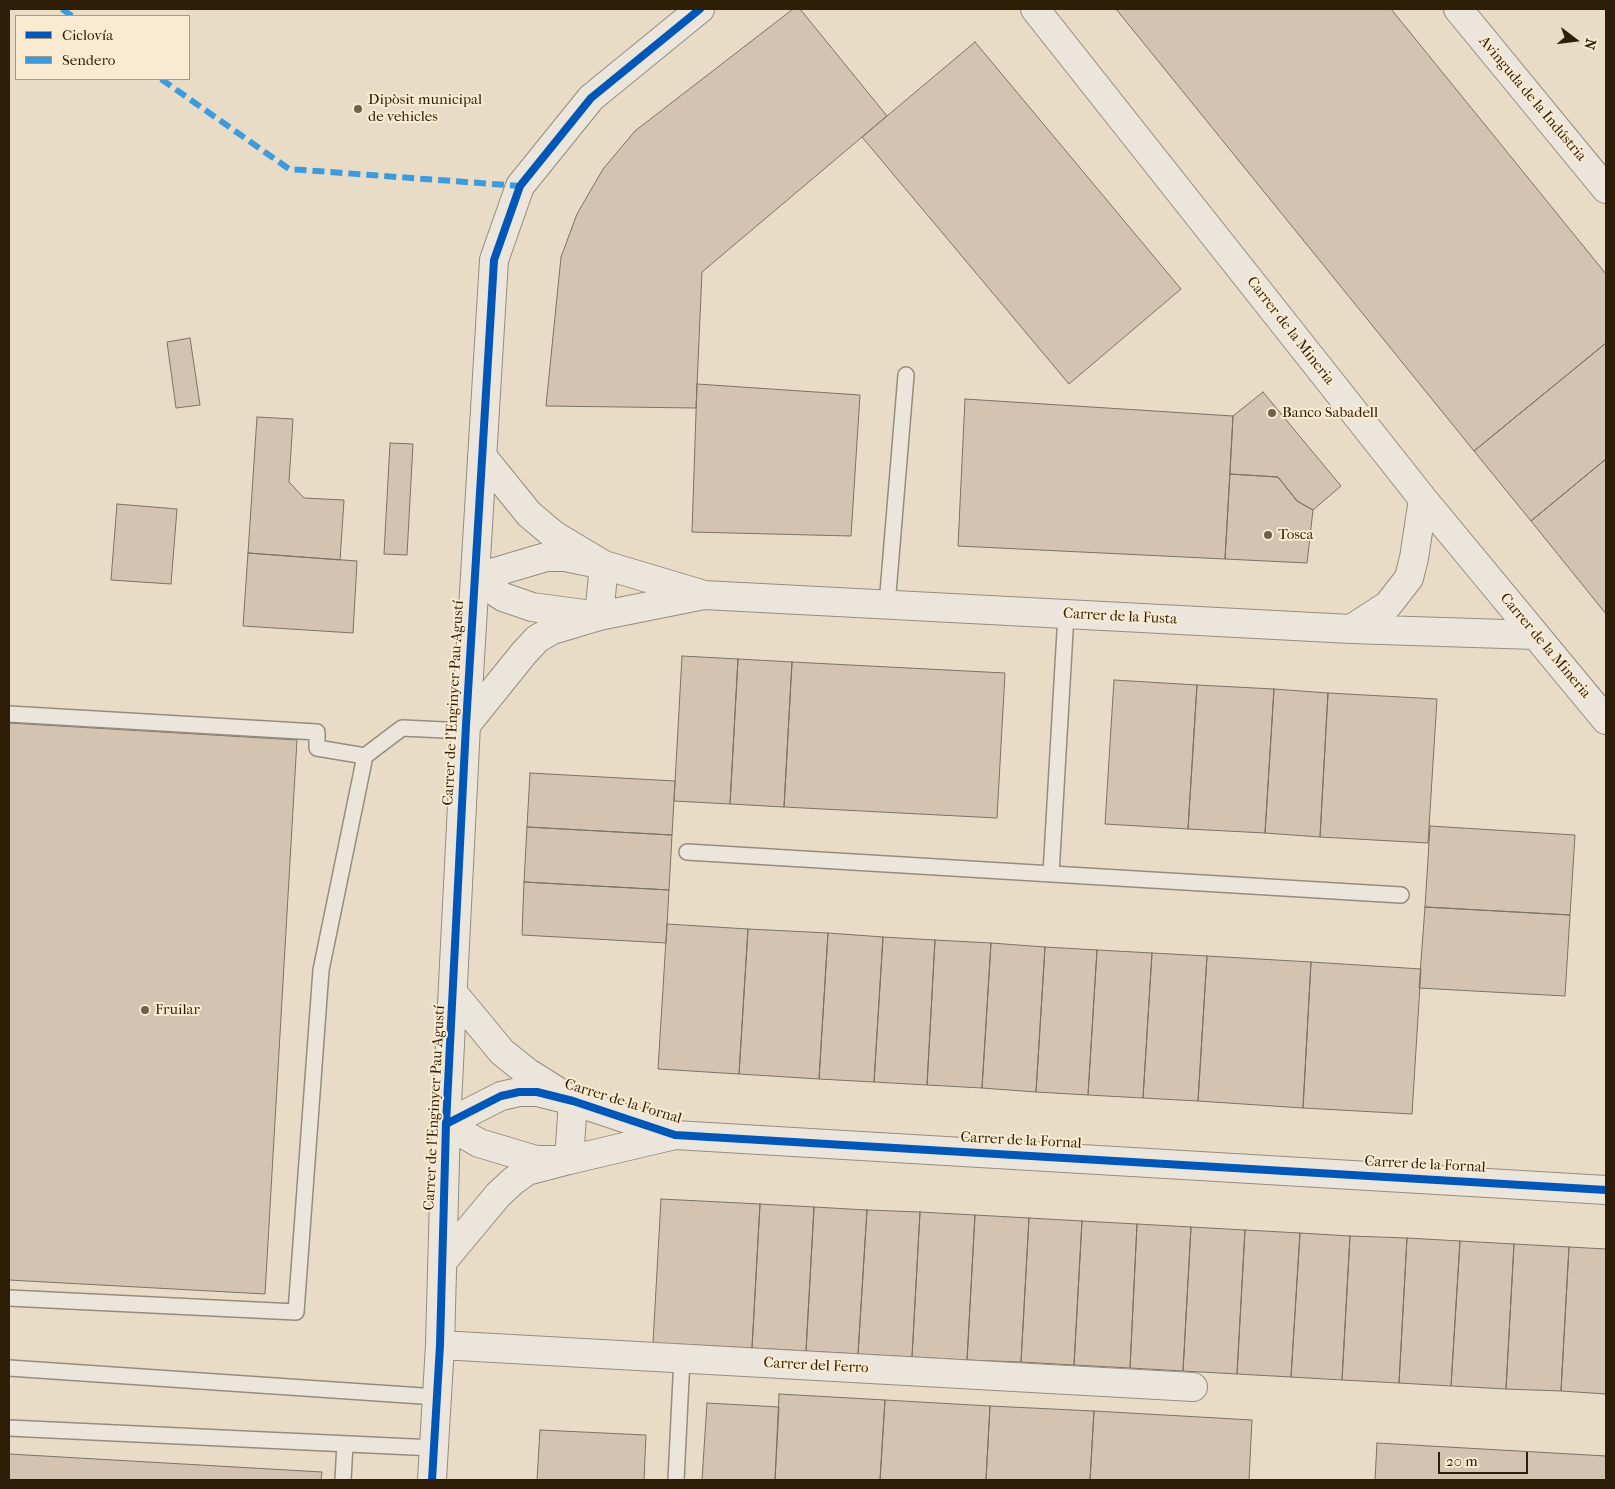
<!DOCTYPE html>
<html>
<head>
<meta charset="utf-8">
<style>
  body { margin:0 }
  #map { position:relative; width:1615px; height:1489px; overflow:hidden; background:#e9dcc7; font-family:"IM FELL French Canon",serif }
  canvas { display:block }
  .frame { position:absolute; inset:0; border:10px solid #2e1e07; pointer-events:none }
  .legend { position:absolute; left:15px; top:15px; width:175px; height:65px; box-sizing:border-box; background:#faead2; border:1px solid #a89881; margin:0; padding:6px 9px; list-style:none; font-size:15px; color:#2e1e07 }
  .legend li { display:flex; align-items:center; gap:10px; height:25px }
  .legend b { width:25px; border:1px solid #a89881 }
  .north { position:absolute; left:1550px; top:15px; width:50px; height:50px; -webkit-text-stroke:4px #faead2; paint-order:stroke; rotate:105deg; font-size:14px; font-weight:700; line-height:20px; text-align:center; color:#2e1e07 }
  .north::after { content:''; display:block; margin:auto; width:18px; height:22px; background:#2e1e07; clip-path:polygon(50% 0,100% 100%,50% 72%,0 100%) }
  .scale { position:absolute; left:1438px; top:1452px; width:90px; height:22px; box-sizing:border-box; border:2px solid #2e1e07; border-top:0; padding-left:6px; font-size:15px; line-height:18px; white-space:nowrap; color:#2e1e07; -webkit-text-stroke:4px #faead2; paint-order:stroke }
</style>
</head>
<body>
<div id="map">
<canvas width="1615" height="1489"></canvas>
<div class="frame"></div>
<ul class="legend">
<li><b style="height:6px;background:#0057b8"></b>Ciclovía</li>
<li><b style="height:6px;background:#3d9bdd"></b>Sendero</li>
</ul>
<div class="north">N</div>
<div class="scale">20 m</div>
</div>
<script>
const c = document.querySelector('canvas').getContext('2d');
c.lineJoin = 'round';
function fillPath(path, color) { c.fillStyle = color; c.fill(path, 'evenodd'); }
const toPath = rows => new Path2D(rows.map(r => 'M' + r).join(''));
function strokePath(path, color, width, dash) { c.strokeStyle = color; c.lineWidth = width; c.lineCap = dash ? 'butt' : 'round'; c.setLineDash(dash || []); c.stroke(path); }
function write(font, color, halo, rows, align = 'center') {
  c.font = font + ' "IM FELL French Canon",serif'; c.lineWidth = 4; c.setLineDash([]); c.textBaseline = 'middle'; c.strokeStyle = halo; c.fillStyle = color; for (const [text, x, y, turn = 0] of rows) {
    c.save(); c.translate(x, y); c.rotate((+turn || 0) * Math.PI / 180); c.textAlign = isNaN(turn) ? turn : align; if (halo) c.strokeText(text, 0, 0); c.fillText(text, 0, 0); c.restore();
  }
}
const building = toPath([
  [793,9,800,9,887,116,702,272,696,408,546,406,561,257,577,214,603,169,635,131,793,9],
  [1116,9,1391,9,1606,274,1606,343,1474,451,1116,9],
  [975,42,1181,289,1069,384,862,137,975,42],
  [190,338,200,405,176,408,167,342,190,338],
  [1606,343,1606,459,1531,521,1474,451,1606,343],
  [697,384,860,395,851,536,692,532,697,384],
  [1263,392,1341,486,1313,510,1297,501,1278,477,1230,474,1233,416,1263,392],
  [965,399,1233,416,1225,559,958,546,965,399],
  [257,417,293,419,289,482,304,498,344,500,340,560,248,553,257,417],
  [390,443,413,444,407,555,384,554,390,443],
  [1606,459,1606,614,1531,521,1606,459],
  [1230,474,1278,477,1297,501,1313,510,1307,563,1225,559,1230,474],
  [117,504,177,509,171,584,111,580,117,504],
  [248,553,357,561,353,633,243,626,248,553],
  [682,656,738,659,730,804,674,801,682,656],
  [738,659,792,662,784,807,730,804,738,659],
  [792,662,1005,673,997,818,784,807,792,662],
  [1114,680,1197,685,1188,829,1105,824,1114,680],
  [1197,685,1274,689,1265,833,1188,829,1197,685],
  [1274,689,1328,693,1320,837,1265,833,1274,689],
  [1328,693,1437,699,1428,843,1320,837,1328,693],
  [9,723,297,740,265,1294,9,1280,9,723],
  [530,773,675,781,672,835,527,827,530,773],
  [1430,826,1575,835,1570,915,1425,907,1430,826],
  [527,827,672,835,669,890,524,882,527,827],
  [524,882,669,890,666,943,522,935,524,882],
  [1425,907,1570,915,1565,996,1419,988,1425,907],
  [667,924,748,929,739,1074,658,1069,667,924],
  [748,929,828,933,819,1079,739,1074,748,929],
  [828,933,883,937,874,1082,819,1079,828,933],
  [883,937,935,940,927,1085,874,1082,883,937],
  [935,940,991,943,982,1088,927,1085,935,940],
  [991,943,1045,947,1036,1092,982,1088,991,943],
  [1045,947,1097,950,1088,1095,1036,1092,1045,947],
  [1097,950,1152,953,1143,1098,1088,1095,1097,950],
  [1152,953,1207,956,1198,1101,1143,1098,1152,953],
  [1207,956,1311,962,1303,1108,1198,1101,1207,956],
  [1311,962,1421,969,1412,1114,1303,1108,1311,962],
  [661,1199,760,1204,752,1348,653,1343,661,1199],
  [760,1204,814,1207,806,1351,752,1348,760,1204],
  [814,1207,867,1210,858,1354,806,1351,814,1207],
  [867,1210,920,1212,912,1357,858,1354,867,1210],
  [920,1212,975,1215,967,1360,912,1357,920,1212],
  [975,1215,1029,1218,1021,1362,967,1360,975,1215],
  [1029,1218,1082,1221,1074,1365,1021,1362,1029,1218],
  [1082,1221,1137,1224,1130,1368,1074,1365,1082,1221],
  [1137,1224,1191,1227,1183,1371,1130,1368,1137,1224],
  [1191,1227,1245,1230,1237,1374,1183,1371,1191,1227],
  [1245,1230,1300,1233,1291,1377,1237,1374,1245,1230],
  [1300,1233,1350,1236,1342,1380,1291,1377,1300,1233],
  [1350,1236,1407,1238,1399,1383,1342,1380,1350,1236],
  [1407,1238,1460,1241,1451,1386,1399,1383,1407,1238],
  [1460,1241,1514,1244,1506,1389,1451,1386,1460,1241],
  [1514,1244,1569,1247,1561,1391,1506,1389,1514,1244],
  [1569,1247,1606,1249,1606,1394,1561,1391,1569,1247],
  [779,1394,885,1400,880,1480,775,1480,779,1394],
  [885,1400,990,1406,986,1480,880,1480,885,1400],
  [707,1403,779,1407,775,1480,702,1480,707,1403],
  [990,1406,1094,1411,1090,1480,986,1480,990,1406],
  [1094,1411,1252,1420,1249,1480,1090,1480,1094,1411],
  [540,1430,646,1435,644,1480,537,1480,540,1430],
  [1377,1443,1606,1456,1606,1480,1375,1480,1377,1443],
  [9,1454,322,1472,321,1480,9,1480,9,1454]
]);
const lane = toPath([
  [887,605,906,375],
  [9,714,317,732,317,748,365,756],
  [687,852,1401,895],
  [1051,874,1066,614],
  [9,1298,296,1312,321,970,365,756,402,728,466,731],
  [9,1368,437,1397],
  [9,1428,434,1448],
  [343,1480,345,1444],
  [676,1480,682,1358]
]);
const street = toPath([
  [1035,9,1423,499,1606,720],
  [1458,9,1606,189],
  [475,578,503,597,532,607,599,616,704,595,1351,629,1535,635],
  [475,578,546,557,565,557,604,565,701,594],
  [1351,629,1388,605,1409,578,1414,558,1423,499],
  [466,725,524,653,537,639,552,630,599,616,604,565,554,535,529,514,482,456],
  [446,1124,501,1096,519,1092,537,1092,573,1101,675,1135,1606,1190],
  [446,1124,479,1143,536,1160,569,1160,675,1135],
  [443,1261,498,1195,513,1181,527,1171,569,1160,573,1101,527,1072,502,1052,454,994],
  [440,1345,1193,1387],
  [432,1480,440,1345,446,1124,466,725,494,260,520,186,591,98,700,9]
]);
const quiet = toPath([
  [62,9,72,16],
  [161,79,289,169,520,186]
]);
const cycleway = toPath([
  [446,1124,501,1096,519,1092,537,1092,573,1101,675,1135,1606,1190],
  [432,1480,440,1345,446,1124,466,725,494,260,520,186,591,98,700,9]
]);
const markers = [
  [358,109,5,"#6f604a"],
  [1272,413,5,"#6f604a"],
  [1268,535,5,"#6f604a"],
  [145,1010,5,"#6f604a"]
];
const streetNames = [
  ["Avinguda de la Indústria",1532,99,50],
  ["Carrer de la Mineria",1290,331,52],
  ["Carrer de la Fusta",1120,617,3],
  ["Carrer de la Mineria",1545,646,50],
  ["Carrer de l'Enginyer Pau Agustí",454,703,-87],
  ["Carrer de la Fornal",623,1102,17],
  ["Carrer de l'Enginyer Pau Agustí",435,1108,-87],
  ["Carrer de la Fornal",1021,1141,3],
  ["Carrer de la Fornal",1425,1165,3],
  ["Carrer del Ferro",816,1366,3]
];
const poiNames = [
  ["Dipòsit municipal",368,100],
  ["de vehicles",368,117],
  ["Banco Sabadell",1282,413],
  ["Tosca",1278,535],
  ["Fruilar",155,1010]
];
fillPath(building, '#d4c3b1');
strokePath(building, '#7b7265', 1);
strokePath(lane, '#968c7e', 18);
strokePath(street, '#968c7e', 30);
strokePath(lane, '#ece5db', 15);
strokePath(street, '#ece5db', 28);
strokePath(quiet, '#3d9bdd', 6, [12, 6]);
strokePath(cycleway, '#0057b8', 8);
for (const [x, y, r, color] of markers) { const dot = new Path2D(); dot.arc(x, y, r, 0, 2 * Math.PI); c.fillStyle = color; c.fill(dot); strokePath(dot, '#faead2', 2); }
write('15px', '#2e1e07', '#faead2', streetNames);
write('15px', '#2e1e07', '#faead2', poiNames, 'left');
</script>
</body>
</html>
